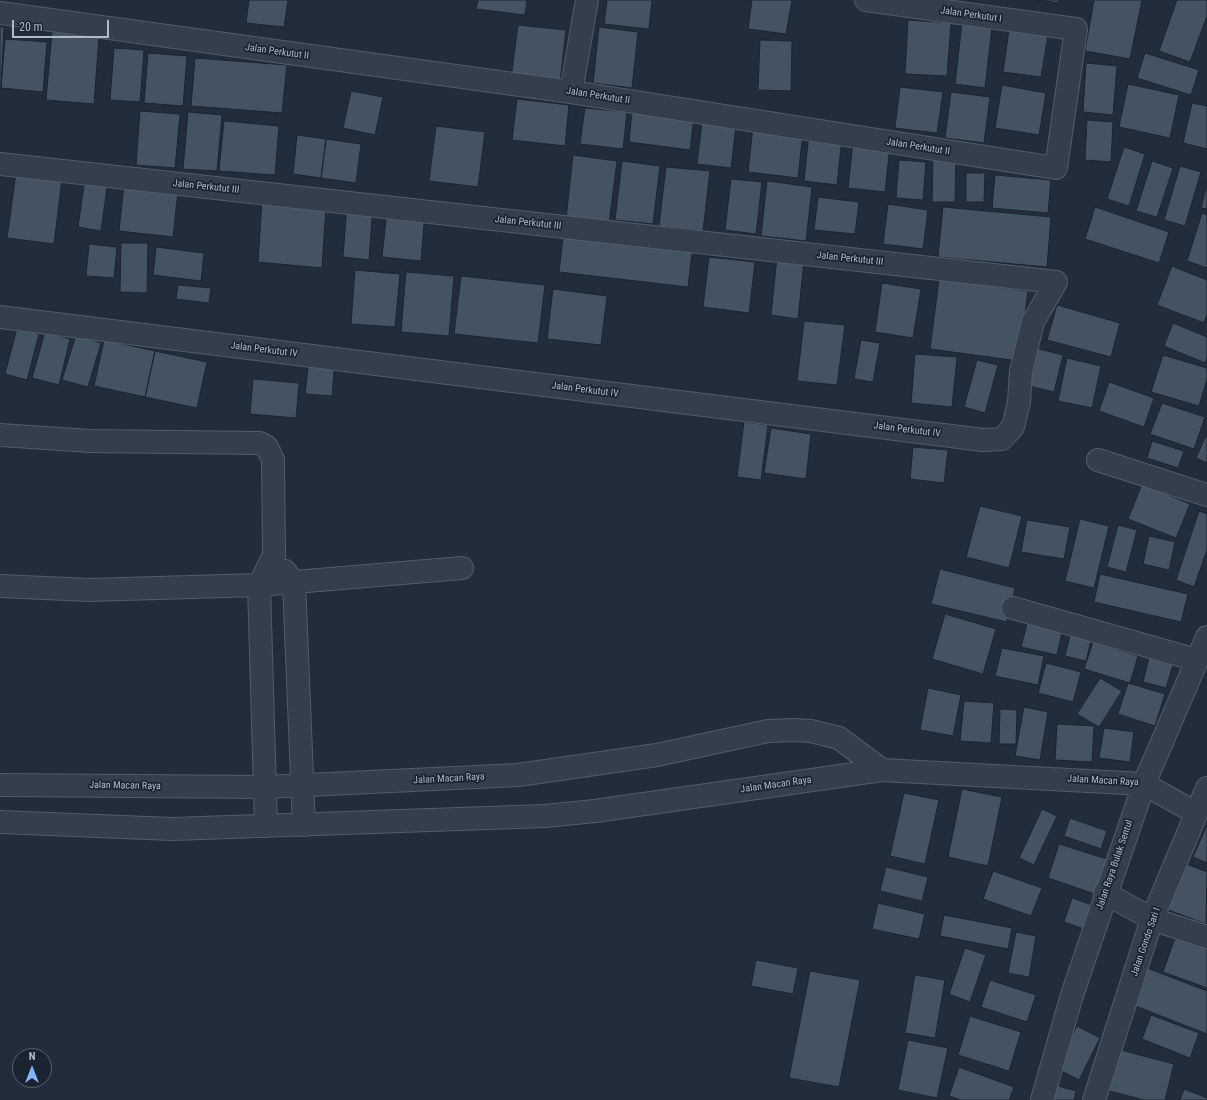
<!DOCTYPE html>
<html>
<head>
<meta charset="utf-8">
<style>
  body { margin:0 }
  #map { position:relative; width:1207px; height:1100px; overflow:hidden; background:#212d3b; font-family:"Roboto Condensed",sans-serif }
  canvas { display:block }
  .north { position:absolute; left:12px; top:1048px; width:40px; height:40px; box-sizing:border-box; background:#1a2430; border:1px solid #56606c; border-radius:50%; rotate:0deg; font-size:11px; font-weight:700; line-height:16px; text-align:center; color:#b0bac7 }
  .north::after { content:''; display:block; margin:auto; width:14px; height:18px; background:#82b6fa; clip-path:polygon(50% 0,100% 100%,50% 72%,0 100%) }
  .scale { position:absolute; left:12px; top:20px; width:97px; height:18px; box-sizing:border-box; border:2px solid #b0bac7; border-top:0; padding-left:5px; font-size:12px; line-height:14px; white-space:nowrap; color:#b0bac7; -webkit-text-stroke:3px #1a2430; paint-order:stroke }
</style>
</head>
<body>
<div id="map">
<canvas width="1207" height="1100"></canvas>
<div class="north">N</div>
<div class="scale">20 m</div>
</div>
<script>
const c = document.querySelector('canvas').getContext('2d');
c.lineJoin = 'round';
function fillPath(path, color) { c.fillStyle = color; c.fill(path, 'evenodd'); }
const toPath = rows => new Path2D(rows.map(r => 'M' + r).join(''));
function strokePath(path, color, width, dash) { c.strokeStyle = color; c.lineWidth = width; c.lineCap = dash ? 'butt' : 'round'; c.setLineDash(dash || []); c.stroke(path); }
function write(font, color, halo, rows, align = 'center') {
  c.font = font + ' "Roboto Condensed",sans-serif'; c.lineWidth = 3.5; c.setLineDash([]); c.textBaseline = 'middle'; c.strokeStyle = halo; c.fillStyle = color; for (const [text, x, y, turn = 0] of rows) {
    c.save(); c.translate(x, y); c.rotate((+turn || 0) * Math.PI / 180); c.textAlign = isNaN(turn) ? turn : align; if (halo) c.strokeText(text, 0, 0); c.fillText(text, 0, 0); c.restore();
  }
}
const building = toPath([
  [249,0,288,0,284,27,246,23,249,0],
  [478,0,527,0,525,15,476,9,478,0],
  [607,0,652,0,649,29,604,24,607,0],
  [752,0,792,0,786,34,748,29,752,0],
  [1038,0,1059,0,1059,3,1038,0],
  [1094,0,1142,0,1130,59,1085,51,1094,0],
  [1177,0,1207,0,1207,16,1190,62,1159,51,1177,0],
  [908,20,951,23,947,76,905,74,908,20],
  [962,23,992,27,985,88,955,84,962,23],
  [1010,23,1049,29,1041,77,1003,72,1010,23],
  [518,25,566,30,560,83,511,78,518,25],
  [0,27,4,27,1,88,0,88,0,27],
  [599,27,638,32,632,88,593,83,599,27],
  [52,32,99,36,94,104,46,100,52,32],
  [5,39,47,42,43,92,1,88,5,39],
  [760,40,792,41,791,91,758,90,760,40],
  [114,48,144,50,140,102,110,100,114,48],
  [148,53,187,56,183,106,144,103,148,53],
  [1145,53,1199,70,1191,95,1137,78,1145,53],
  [195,58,287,65,282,113,191,106,195,58],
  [1086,63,1117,66,1113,115,1083,112,1086,63],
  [1128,84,1179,95,1170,138,1119,127,1128,84],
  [1002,85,1046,93,1039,135,995,128,1002,85],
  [900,87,943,92,937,133,895,128,900,87],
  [351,91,383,97,375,135,343,128,351,91],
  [951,92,990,97,984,143,945,138,951,92],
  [517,99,569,105,565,146,512,140,517,99],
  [1192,103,1207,106,1207,149,1183,143,1192,103],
  [585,108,627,112,623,149,580,144,585,108],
  [140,111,180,114,175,168,136,165,140,111],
  [632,111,694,118,690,150,629,142,632,111],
  [188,112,222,115,217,171,183,169,188,112],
  [1087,120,1113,122,1111,162,1085,160,1087,120],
  [224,121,279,126,275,175,219,171,224,121],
  [702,122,736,126,731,168,697,164,702,122],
  [436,126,485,132,478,187,429,181,436,126],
  [753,126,803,132,798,178,748,172,753,126],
  [809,134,842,138,837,185,804,181,809,134],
  [297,135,326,139,321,178,293,174,297,135],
  [326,139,361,144,356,183,321,178,326,139],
  [853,142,890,146,885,192,848,188,853,142],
  [1124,147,1145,154,1129,206,1107,199,1124,147],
  [573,155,617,161,609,224,566,219,573,155],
  [933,159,956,159,955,202,932,202,933,159],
  [899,160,926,162,923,200,896,198,899,160],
  [622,161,660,166,653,224,615,220,622,161],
  [1152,161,1173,168,1157,217,1136,211,1152,161],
  [1180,166,1201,172,1185,226,1164,220,1180,166],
  [666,167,710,171,703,231,659,226,666,167],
  [16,173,62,179,54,244,7,238,16,173],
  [966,173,985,173,984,202,966,202,966,173],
  [995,175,1051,180,1048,213,992,208,995,175],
  [85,178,108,181,101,231,78,227,85,178],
  [731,179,762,182,756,234,725,230,731,179],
  [767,181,812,187,806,241,761,236,767,181],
  [1207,183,1207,209,1201,208,1207,183],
  [124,185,178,191,173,237,119,231,124,185],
  [818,197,859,202,855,234,814,230,818,197],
  [262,201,326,206,322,268,258,262,262,201],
  [888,204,928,210,923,249,883,244,888,204],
  [347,205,373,206,369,260,343,257,347,205],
  [943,207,1051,217,1047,267,938,257,943,207],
  [1095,207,1169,232,1159,263,1085,239,1095,207],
  [387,210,425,213,421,261,382,257,387,210],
  [1202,213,1207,215,1207,268,1187,261,1202,213],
  [564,230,693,245,688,287,559,272,564,230],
  [121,243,148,243,147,293,120,292,121,243],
  [89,244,117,247,114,278,86,276,89,244],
  [156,247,204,253,201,281,153,275,156,247],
  [709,257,755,262,749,313,703,307,709,257],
  [777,257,804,260,798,319,771,315,777,257],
  [1172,266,1207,280,1207,314,1204,323,1157,305,1172,266],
  [355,270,400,274,395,327,351,324,355,270],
  [406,272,454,276,449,336,401,332,406,272],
  [461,276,545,285,538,343,454,334,461,276],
  [939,279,1028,291,1019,361,930,349,939,279],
  [882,283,921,289,913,338,875,332,882,283],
  [178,285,211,288,209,303,176,299,178,285],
  [553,289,607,296,601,345,547,339,553,289],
  [1057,305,1120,323,1111,357,1047,340,1057,305],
  [804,321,845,325,837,385,797,381,804,321],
  [1173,323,1207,337,1207,357,1205,363,1164,346,1173,323],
  [17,328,39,334,27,380,5,374,17,328],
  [45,332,70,339,59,385,32,378,45,332],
  [76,335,101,343,88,387,62,380,76,335],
  [104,340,155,351,145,397,94,386,104,340],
  [861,340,880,343,873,382,854,379,861,340],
  [1031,347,1063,355,1054,392,1021,384,1031,347],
  [155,351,207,362,197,408,145,397,155,351],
  [915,354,957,357,952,407,911,403,915,354],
  [1163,355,1207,368,1207,379,1199,406,1151,392,1163,355],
  [309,358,335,360,332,396,305,394,309,358],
  [1067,358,1101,366,1092,408,1058,401,1067,358],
  [977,360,998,365,985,413,964,407,977,360],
  [253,379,299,383,296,418,250,414,253,379],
  [1109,382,1154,398,1144,427,1099,411,1109,382],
  [1162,403,1205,417,1194,449,1150,434,1162,403],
  [744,422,768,425,761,480,737,477,744,422],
  [771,428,811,434,806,479,764,473,771,428],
  [1207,433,1207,463,1196,458,1207,433],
  [1152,441,1184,451,1178,468,1147,458,1152,441],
  [913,447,948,450,944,483,910,479,913,447],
  [1142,484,1190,504,1176,538,1128,519,1142,484],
  [980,506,1022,516,1009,568,966,557,980,506],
  [1199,511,1207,514,1207,550,1194,587,1176,580,1199,511],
  [1080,519,1109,526,1094,588,1065,581,1080,519],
  [1027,520,1070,527,1064,559,1021,552,1027,520],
  [1118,525,1137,530,1126,572,1107,567,1118,525],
  [1149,536,1175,542,1169,570,1143,564,1149,536],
  [940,569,1015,588,1007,622,931,604,940,569],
  [1100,574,1188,594,1181,622,1094,602,1100,574],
  [945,614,996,629,983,674,932,659,945,614],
  [1028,620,1063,628,1057,655,1021,647,1028,620],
  [1071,631,1092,636,1086,661,1065,656,1071,631],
  [1093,642,1138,656,1130,683,1084,669,1093,642],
  [1002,648,1044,656,1038,685,995,676,1002,648],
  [1149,658,1173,665,1166,688,1143,682,1149,658],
  [1046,663,1081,672,1073,702,1038,693,1046,663],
  [1100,678,1122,691,1099,727,1077,714,1100,678],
  [1128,683,1165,694,1155,726,1118,714,1128,683],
  [928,688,961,695,953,736,920,730,928,688],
  [964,701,994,703,991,743,960,741,964,701],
  [1024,707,1048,712,1040,760,1015,756,1024,707],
  [1000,709,1017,710,1016,744,999,744,1000,709],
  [1057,724,1094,726,1092,762,1055,760,1057,724],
  [1104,728,1134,732,1130,762,1099,758,1104,728],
  [962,789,1002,797,988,866,948,857,962,789],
  [904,793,939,800,925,864,890,856,904,793],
  [1042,809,1057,816,1034,865,1019,858,1042,809],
  [1070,818,1107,831,1101,849,1064,836,1070,818],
  [1207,825,1207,863,1193,857,1207,825],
  [1059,844,1107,859,1095,894,1048,878,1059,844],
  [1181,862,1207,872,1206,924,1163,908,1181,862],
  [886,867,928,877,922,901,880,891,886,867],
  [993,871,1042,888,1031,916,983,899,993,871],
  [1072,898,1095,906,1087,930,1064,922,1072,898],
  [878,903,925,914,919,939,872,929,878,903],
  [944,915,1012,928,1008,949,940,936,944,915],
  [1016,932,1036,936,1029,977,1008,973,1016,932],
  [1176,935,1207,946,1207,988,1163,972,1176,935],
  [965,948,986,955,970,1002,949,994,965,948],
  [756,960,798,968,793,994,751,986,756,960],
  [1147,968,1207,991,1207,1034,1133,1005,1147,968],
  [810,971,860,980,839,1087,789,1078,810,971],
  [915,975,945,980,935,1038,905,1033,915,975],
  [990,980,1036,995,1027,1022,981,1007,990,980],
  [1151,1015,1199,1033,1190,1058,1142,1039,1151,1015],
  [970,1016,1021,1032,1009,1071,958,1055,970,1016],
  [1077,1026,1100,1038,1079,1080,1056,1068,1077,1026],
  [908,1040,948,1048,937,1098,898,1090,908,1040],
  [1113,1048,1174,1064,1165,1100,1144,1100,1102,1089,1113,1048],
  [959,1067,1014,1087,1009,1100,961,1100,949,1096,959,1067],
  [1051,1084,1076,1091,1074,1100,1047,1100,1051,1084],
  [1184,1089,1207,1098,1207,1100,1180,1100,1184,1089]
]);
const street = toPath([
  [0,13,571,92,1056,168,1076,29,866,0],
  [571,92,587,0],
  [0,164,1056,282,1033,322,1021,371,1019,402,1013,427,1002,439,983,440,0,317],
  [0,435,90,441,260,443,267,447,273,460,274,555,259,585,266,826],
  [1098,460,1207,495],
  [285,571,294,583,304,825],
  [0,586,89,590,259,585,462,568],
  [1013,608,1197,660],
  [0,785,265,787,518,775,657,755,768,731,794,730,811,731,839,738,882,770],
  [0,822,172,829,545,816,595,811,882,770,1144,784,1196,813],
  [1105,893,1152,919,1207,937],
  [1042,1100,1072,995,1144,784,1207,637],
  [1094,1100,1152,919,1207,788]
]);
const streetNames = [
  ["Jalan Perkutut I",971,15,8],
  ["Jalan Perkutut II",277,52,8],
  ["Jalan Perkutut II",598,96,9],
  ["Jalan Perkutut II",918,147,9],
  ["Jalan Perkutut III",206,187,6],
  ["Jalan Perkutut III",528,223,6],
  ["Jalan Perkutut III",850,259,6],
  ["Jalan Perkutut IV",264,350,7],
  ["Jalan Perkutut IV",585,390,7],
  ["Jalan Perkutut IV",907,430,7],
  ["Jalan Macan Raya",449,779,-3],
  ["Jalan Macan Raya",1103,781,3],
  ["Jalan Macan Raya",776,785,-8],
  ["Jalan Macan Raya",125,786,1],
  ["Jalan Raya Bulak Sentul",1115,865,-71],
  ["Jalan Gondo Sari I",1146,942,-71]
];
fillPath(building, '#445362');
strokePath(building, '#1c2632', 1);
strokePath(street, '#535d69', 24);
strokePath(street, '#353f4b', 22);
write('10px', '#b0bac7', '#1a2430', streetNames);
</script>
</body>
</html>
